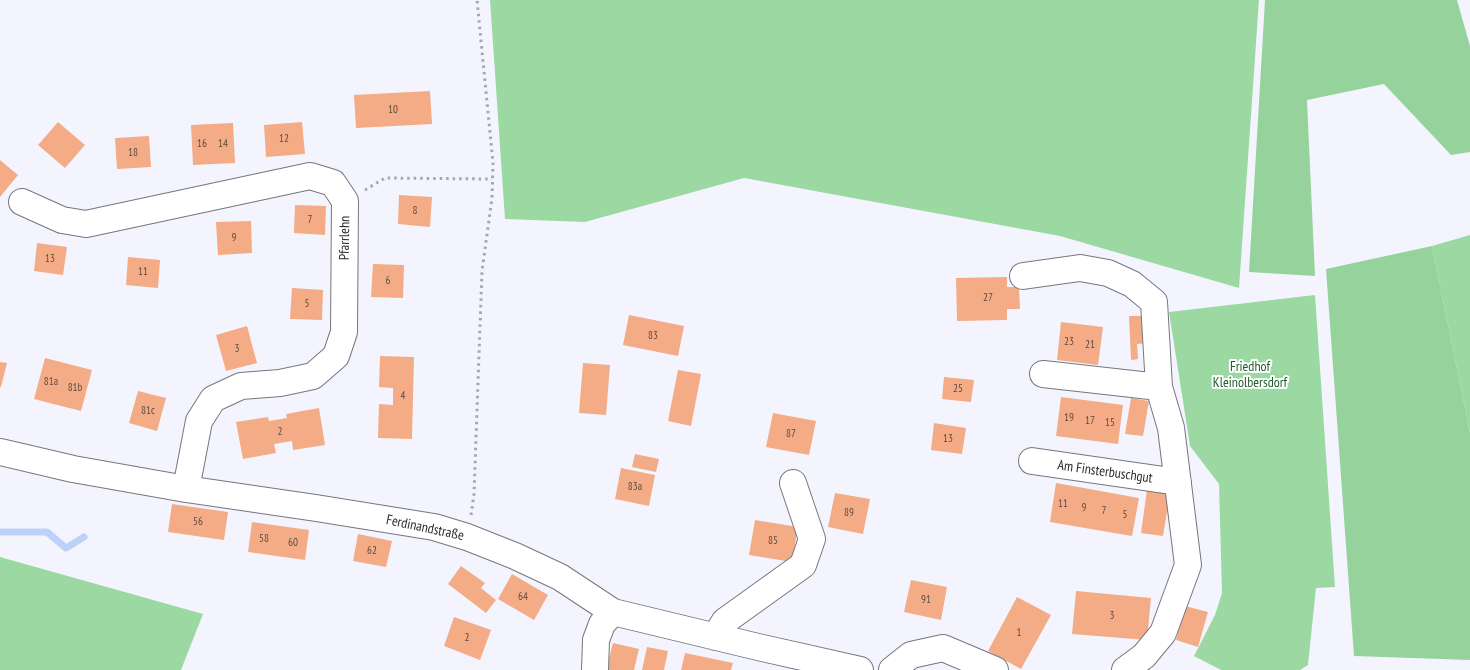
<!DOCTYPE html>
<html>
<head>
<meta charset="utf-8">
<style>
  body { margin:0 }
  canvas { display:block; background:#f4f4ff }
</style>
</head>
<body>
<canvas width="1470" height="670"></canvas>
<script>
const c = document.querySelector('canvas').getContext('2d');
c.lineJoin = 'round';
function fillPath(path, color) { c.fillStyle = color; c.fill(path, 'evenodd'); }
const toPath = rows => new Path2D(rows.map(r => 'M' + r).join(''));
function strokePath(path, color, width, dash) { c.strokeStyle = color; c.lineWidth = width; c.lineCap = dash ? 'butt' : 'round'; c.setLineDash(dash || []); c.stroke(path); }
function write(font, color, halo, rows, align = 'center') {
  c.font = font + ' "PT Sans Narrow",sans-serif'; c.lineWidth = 4; c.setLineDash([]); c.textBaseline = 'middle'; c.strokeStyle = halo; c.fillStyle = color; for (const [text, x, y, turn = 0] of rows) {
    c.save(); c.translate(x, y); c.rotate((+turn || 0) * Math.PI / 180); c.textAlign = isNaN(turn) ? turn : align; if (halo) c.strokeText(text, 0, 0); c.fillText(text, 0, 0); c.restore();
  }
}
const green = toPath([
  [490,0,1259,0,1239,288,1060,236,744,178,585,222,505,219],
  [1470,235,1470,433,1432,246],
  [1315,295,1335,587,1316,588,1308,665,1300,670,1221,670,1194,656,1215,615,1222,593,1219,484,1190,446,1169,312],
  [0,557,203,614,181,670,0,670]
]);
const forest = toPath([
  [1265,0,1457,0,1470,46,1470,152,1451,155,1384,84,1307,100,1315,276,1249,272],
  [1432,246,1470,433,1470,660,1354,656,1326,269]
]);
const stream = toPath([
  [0,532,47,532,66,548,84,537]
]);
const building = toPath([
  [430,91,432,124,356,128,354,95],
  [58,122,85,145,65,168,38,145],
  [302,122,305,154,266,157,264,125],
  [233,123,235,163,193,165,191,125],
  [149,136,151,167,117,169,115,138],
  [0,160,18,175,0,197],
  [399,195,432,197,430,227,398,224],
  [295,205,326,206,325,235,294,233],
  [251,221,252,253,218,255,216,222],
  [37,243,67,247,63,275,34,271],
  [128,257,160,260,158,288,126,285],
  [373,264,404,265,403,298,371,297],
  [1007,277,1007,287,1019,287,1020,309,1007,309,1007,320,957,321,956,278],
  [292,288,323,290,322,320,290,319],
  [629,315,684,326,678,356,623,345],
  [1129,316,1147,316,1148,343,1137,344,1138,359,1131,360],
  [1061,322,1103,327,1098,365,1057,360],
  [247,326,257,363,226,371,216,335],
  [380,356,414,357,412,439,378,438,379,404,393,405,393,388,379,387],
  [45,358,92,370,81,411,34,399],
  [0,362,7,363,1,387,0,387],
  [583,363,610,365,606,415,579,413],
  [678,370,701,374,691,426,668,421],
  [944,377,974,380,971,402,942,399],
  [138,391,166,398,157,431,129,423],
  [1061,397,1123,405,1118,444,1056,436],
  [1131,398,1149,401,1143,436,1125,434],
  [319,408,325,445,293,450,292,441,274,444,276,453,243,459,236,422,268,417,269,421,287,418,286,414],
  [773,413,816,421,809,455,766,447],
  [934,423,966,428,962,454,931,450],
  [635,454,659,459,656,472,632,467],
  [621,468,655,475,649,506,615,499],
  [1056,483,1139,498,1132,536,1050,522],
  [1147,490,1170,494,1163,536,1141,533],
  [835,493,870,499,863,534,828,527],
  [172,504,228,512,224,540,168,532],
  [755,520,798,527,792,562,749,555],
  [252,522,309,530,305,560,248,552],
  [358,534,392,541,386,567,353,561],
  [461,566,485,583,481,588,496,600,486,613,448,584],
  [512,574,548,595,534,620,498,599],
  [911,580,947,587,941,620,904,612],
  [1076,591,1151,598,1147,640,1072,634],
  [1017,597,1051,615,1021,669,988,651],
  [1185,606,1208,612,1198,647,1176,640],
  [454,617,491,630,480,660,444,646],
  [613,643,639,649,634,670,606,670],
  [647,647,668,651,664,670,642,670],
  [685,653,733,663,731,670,681,670]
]);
const path = toPath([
  [365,190,385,178,492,179],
  [471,515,474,494,482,271,492,198,493,163,477,0]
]);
const minor = toPath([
  [22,202,62,220,86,224,310,176,333,183,345,201,344,332,336,356,313,376,280,383,241,386,213,399,199,421,186,489],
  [1023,276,1080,268,1108,273,1132,284,1154,302,1159,387,1171,428,1188,565,1163,633,1144,656,1125,670],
  [1043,374,1159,387],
  [0,452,73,469,186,489,316,508,434,527,467,537,515,556,560,577,613,612,758,647,860,670],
  [1032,461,1178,482],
  [715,637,725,621,803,565,812,539,793,483],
  [595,670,596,640,602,624,613,612],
  [892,670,911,655,943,648,995,670]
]);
const numberNames = [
  ["10",393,110],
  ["12",284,139],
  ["16",202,144],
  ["14",223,144],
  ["18",133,153],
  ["8",415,211],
  ["7",310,220],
  ["9",234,238],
  ["13",50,259],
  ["11",143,272],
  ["6",388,281],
  ["27",988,298],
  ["5",307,304],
  ["83",653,336],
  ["23",1069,342],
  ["21",1090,345],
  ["3",237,349],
  ["81a",51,382],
  ["81b",75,388],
  ["25",958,389],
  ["4",403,396],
  ["81c",148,411],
  ["19",1069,418],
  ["17",1090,421],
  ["15",1110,423],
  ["2",280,432],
  ["87",791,434],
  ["13",948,439],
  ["83a",635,487],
  ["11",1063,504],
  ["9",1084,508],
  ["7",1104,511],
  ["89",849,513],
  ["5",1125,515],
  ["56",198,522],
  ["58",264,539],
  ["85",773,541],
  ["60",293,543],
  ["62",372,551],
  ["64",523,597],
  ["91",926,600],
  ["3",1112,616],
  ["1",1019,633],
  ["2",467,638]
];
const streetNames = [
  ["Pfarrlehn",345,238,-89],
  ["Am Finsterbuschgut",1105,472,8],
  ["Ferdinandstraße",425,528,12]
];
const parkNames = [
  ["Friedhof",1250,367],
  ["Kleinolbersdorf",1250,383]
];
fillPath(green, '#9cd9a2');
fillPath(forest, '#96d39c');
strokePath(stream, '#bed2f9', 7);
fillPath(building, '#f3ac85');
strokePath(minor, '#76767f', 28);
strokePath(path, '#a6a6ae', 3, [2.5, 4]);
strokePath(minor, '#fff', 26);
write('11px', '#5c4a43', null, numberNames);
write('14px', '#2a2a2d', '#fff', streetNames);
write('14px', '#1f5e2b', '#fff', parkNames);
</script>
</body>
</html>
